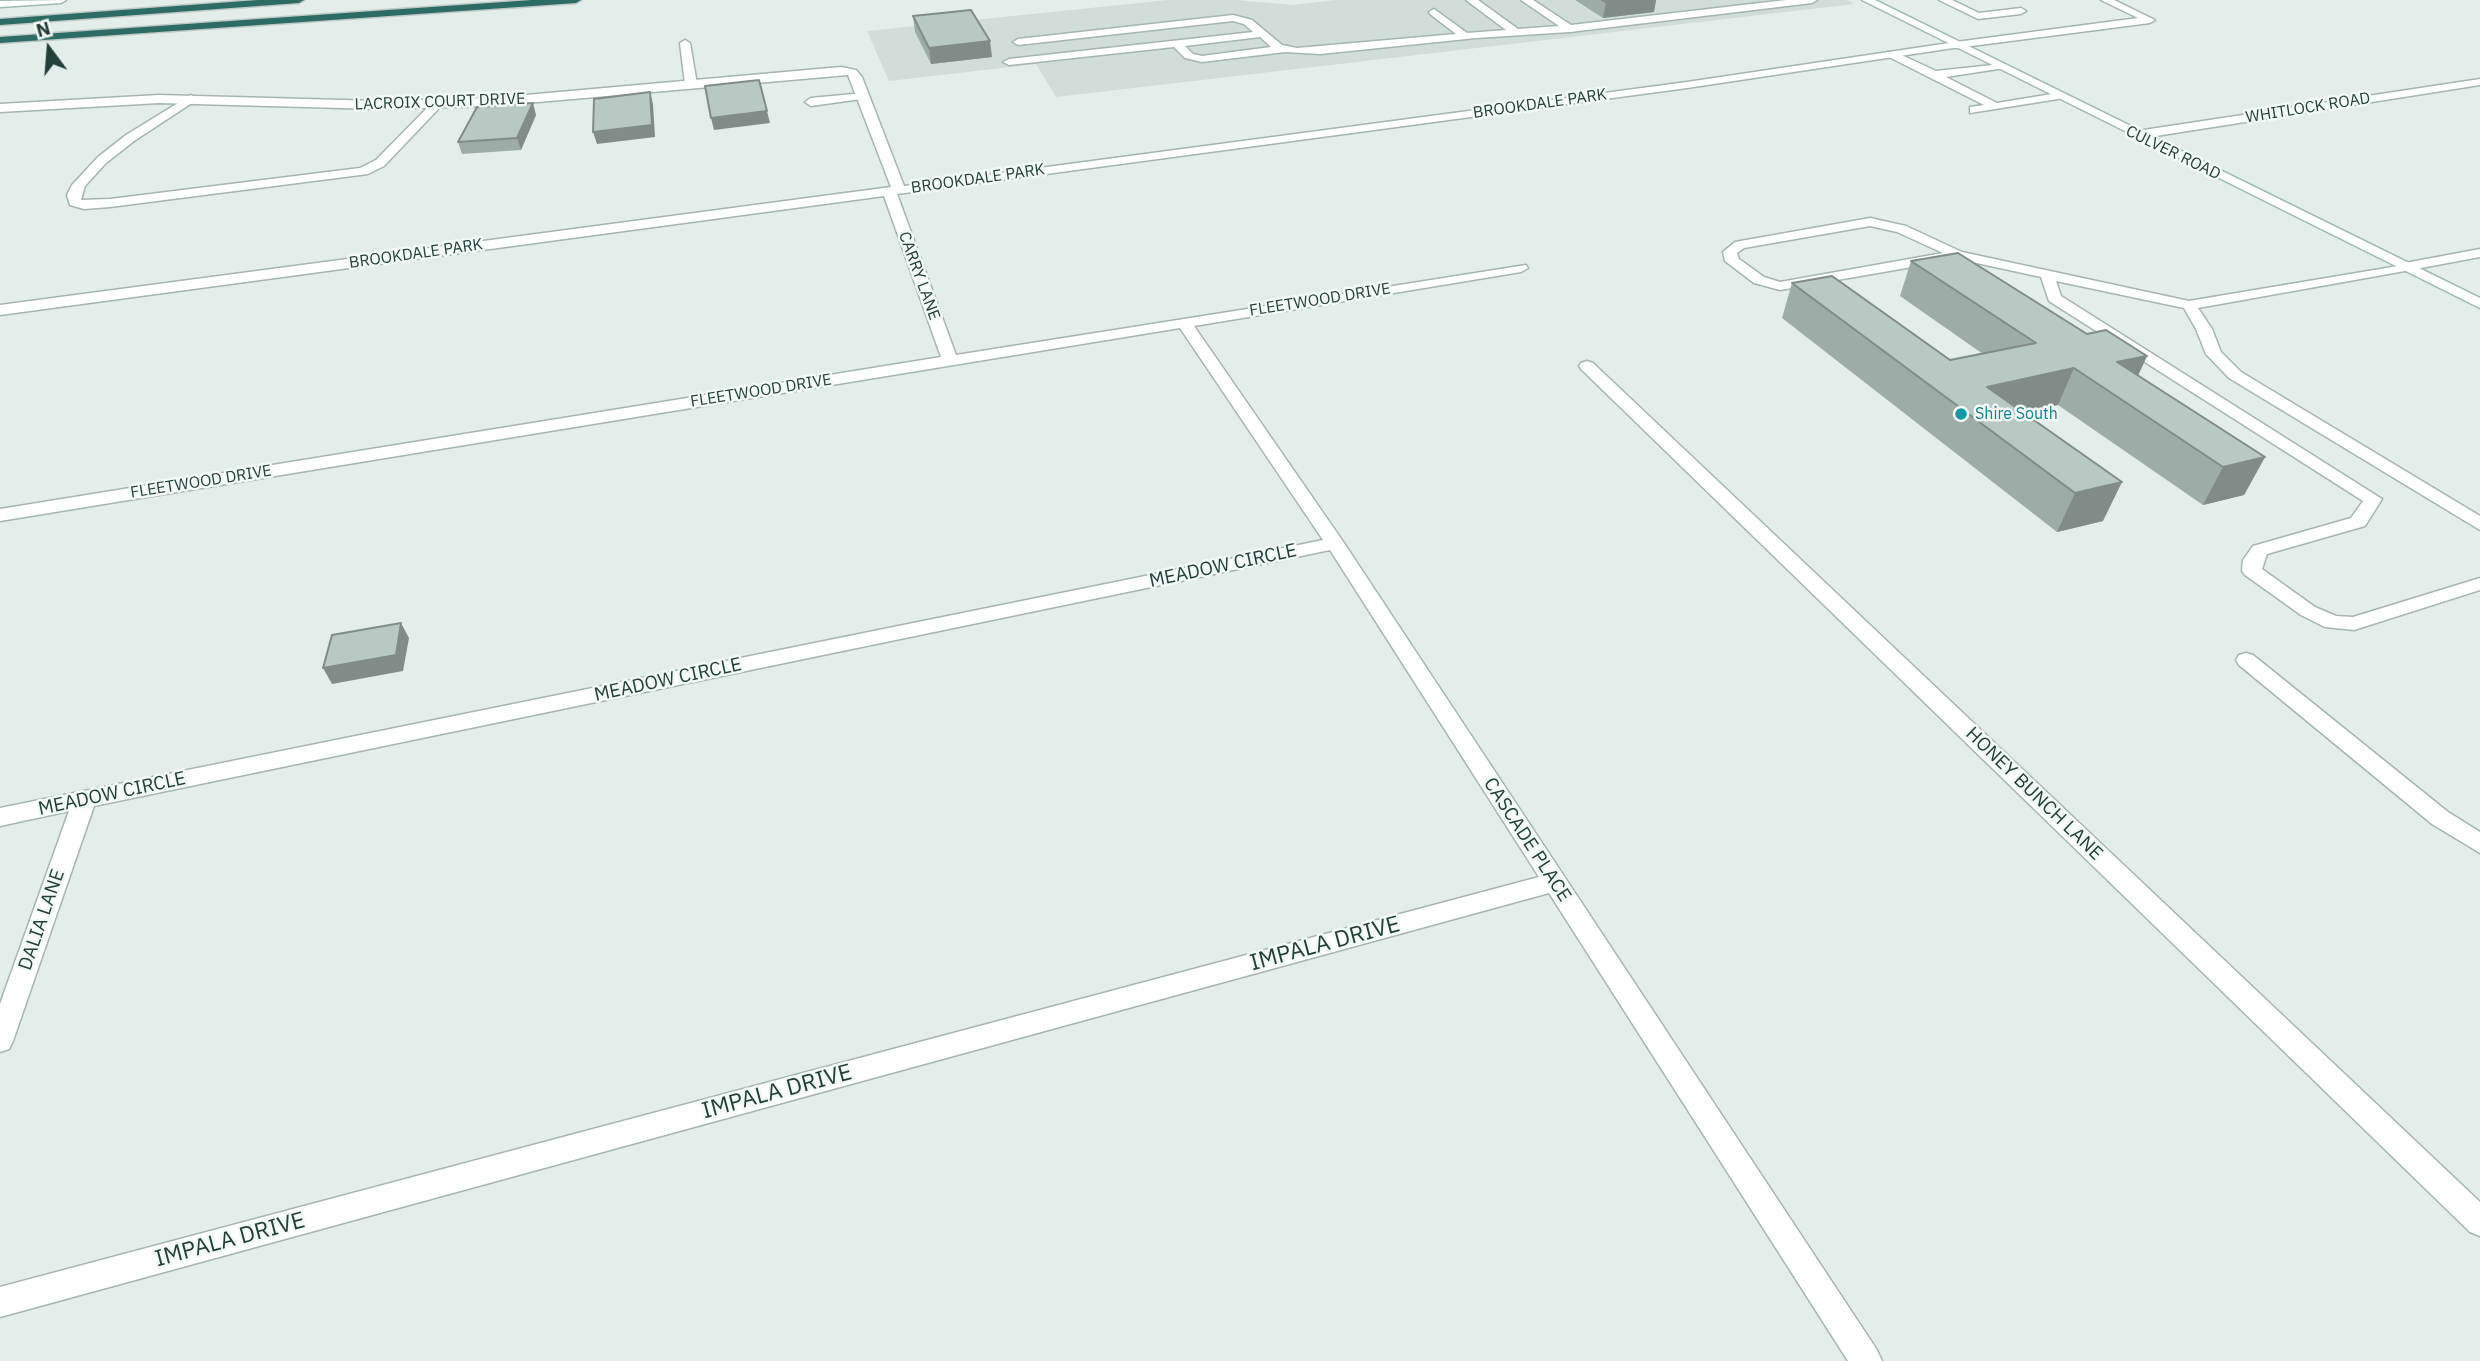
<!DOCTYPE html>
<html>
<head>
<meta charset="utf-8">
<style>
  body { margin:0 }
  #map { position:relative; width:2480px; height:1361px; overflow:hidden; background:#e3ede9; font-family:"IBM Plex Sans",sans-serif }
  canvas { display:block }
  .north { position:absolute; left:14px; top:14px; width:70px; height:70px; -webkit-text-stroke:5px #f3f9f7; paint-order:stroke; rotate:344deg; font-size:19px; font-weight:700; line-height:28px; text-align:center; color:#223f39 }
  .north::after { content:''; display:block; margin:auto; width:24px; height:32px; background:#223f39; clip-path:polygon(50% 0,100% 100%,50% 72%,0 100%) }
</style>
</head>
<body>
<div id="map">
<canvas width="2480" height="1361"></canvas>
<div class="north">N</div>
</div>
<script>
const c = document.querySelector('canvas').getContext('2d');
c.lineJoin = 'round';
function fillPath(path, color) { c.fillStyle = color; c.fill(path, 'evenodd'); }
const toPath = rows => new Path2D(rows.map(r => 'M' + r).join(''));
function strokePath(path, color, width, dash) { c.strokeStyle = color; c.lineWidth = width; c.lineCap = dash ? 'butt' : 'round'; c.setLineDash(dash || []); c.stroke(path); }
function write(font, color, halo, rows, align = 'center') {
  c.font = font + ' "IBM Plex Sans",sans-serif'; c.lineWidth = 5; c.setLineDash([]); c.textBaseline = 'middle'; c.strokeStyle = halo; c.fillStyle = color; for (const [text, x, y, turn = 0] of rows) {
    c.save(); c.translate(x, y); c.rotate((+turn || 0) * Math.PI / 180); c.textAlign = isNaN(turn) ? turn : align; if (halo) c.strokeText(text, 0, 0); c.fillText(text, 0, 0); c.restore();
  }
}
const built = toPath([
  [1168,0,1236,0,1293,5,1335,0,1847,0,1854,4,1056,97,1036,64,889,81,867,31]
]);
const service = toPath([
  [1466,0,1478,0,1518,29,1559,26,1521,0,1533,0,1571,25,1786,0,1817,0,1812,3,1570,32,1476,38,1320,54,1285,52,1202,62,1185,58,1174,47,1009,65,1003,62,1009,59,1253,32,1244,24,1233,21,1018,45,1013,42,1018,39,1233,15,1252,20,1282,45,1297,48,1456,34,1430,14,1429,12,1434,9,1467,33,1506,30,1466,0],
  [1260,37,1271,47,1202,56,1193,54,1185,46,1260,37],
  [1939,0,1952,0,1979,13,2021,8,2026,11,2021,14,1978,19,1939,0],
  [2101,0,2114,0,2155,20,2150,23,1956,48,1951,45,1956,42,2138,18,2101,0],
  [685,40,690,43,697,84,691,87,685,84,680,43,685,40],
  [1887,52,1895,52,1936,71,2002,64,2002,68,1998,69,1946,77,1997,103,2058,93,2064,96,2058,99,1970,113,1970,107,1984,105,1887,56,1887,52],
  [864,93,868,94,868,98,811,106,805,102,811,98,864,93],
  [191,95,197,99,195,101,134,141,106,163,85,186,81,200,110,199,360,168,376,160,433,102,443,104,384,166,368,174,110,207,84,209,70,205,67,195,72,185,98,157,126,135,191,95],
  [1870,218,1906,226,1962,252,2189,301,2410,264,2412,267,2405,271,2198,308,2212,329,2221,352,2241,372,2480,516,2480,530,2229,378,2206,354,2196,329,2184,308,2056,281,2061,296,2382,499,2365,526,2267,554,2262,569,2315,607,2336,616,2353,617,2480,578,2480,590,2354,630,2325,627,2301,615,2245,575,2242,571,2243,560,2253,546,2351,518,2363,501,2049,301,2041,277,1958,259,1780,290,1754,283,1725,261,1723,252,1735,242,1870,218],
  [1870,226,1897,232,1943,253,1780,282,1764,277,1739,259,1737,253,1744,248,1870,226],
  [2246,653,2253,655,2448,812,2480,832,2480,853,2432,824,2239,665,2236,660,2239,655,2246,653]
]);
const minor = toPath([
  [1956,42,1960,43,1960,47,1687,88,897,194,956,355,1526,265,1528,268,1521,272,1194,326,1344,543,1877,1350,1882,1361,1848,1361,1549,893,0,1317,0,1287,1539,877,1330,550,94,806,13,1041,9,1049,0,1052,0,1004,69,811,0,826,0,808,1323,540,1180,328,0,521,0,509,941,357,884,196,0,315,0,305,891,187,848,75,492,106,378,109,159,103,0,112,0,104,159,95,378,101,492,98,841,67,856,70,862,77,904,186,1687,82,1956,42],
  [2480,79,2480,85,2137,139,2131,135,2137,131,2480,79],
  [2480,249,2480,257,2405,271,2398,267,2405,263,2480,249],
  [1587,361,1593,363,2480,1202,2480,1236,2470,1232,1581,369,1579,366,1581,363,1587,361]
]);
const secondary = toPath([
  [66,0,61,3,0,7,0,1,66,0],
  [1862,0,1875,0,2480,298,2480,308,1862,0]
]);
const motorway = toPath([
  [258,0,304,0,299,3,0,25,0,19,258,0],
  [532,0,581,0,576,3,0,43,0,37,532,0]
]);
const wall = toPath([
  [1575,0,1656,0,1654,12,1603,18],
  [913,16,992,57,931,64,915,32],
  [536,115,521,150,462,154,458,142],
  [1911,261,2087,334,2147,356,2138,376,2265,457,2244,495,2203,505,2058,405,2024,413,2103,521,2057,532,1782,318,1792,283,1950,360,1983,354,1900,296]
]);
const shadedWall = toPath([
  [1625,0,1656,0,1654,12,1603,18,1606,2],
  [990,41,992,57,931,64,929,48],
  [650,92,653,104,655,137,597,144,593,132],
  [533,103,536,115,521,150,517,138],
  [767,111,770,123,714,130,711,118],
  [2147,356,2130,392,2117,362],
  [2074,368,2058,405,1979,422,1987,387],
  [2265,457,2244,495,2203,505,2223,467],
  [2122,482,2103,521,2057,532,2075,493],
  [401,623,409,638,403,671,332,684,323,668]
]);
const building = toPath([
  [1602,0,1625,0,1606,2,1602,0],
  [971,10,990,41,929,48,913,16,971,10],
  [759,80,767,111,711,118,705,86,759,80],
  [650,92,652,125,593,132,594,99,650,92],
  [533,103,517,138,458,142,477,107,533,103],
  [1958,253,2087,334,2106,330,2147,356,2117,362,2265,457,2223,467,2074,368,1987,387,2122,482,2075,493,1792,283,1832,276,1950,360,2036,343,1911,261,1958,253],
  [401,623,396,655,323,668,332,635,401,623]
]);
const markers = [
  [1961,414,7,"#0f9aa8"]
];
const farStreetnames = [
  ["LACROIX COURT DRIVE",440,102,-2],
  ["BROOKDALE PARK",1540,104,-8],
  ["WHITLOCK ROAD",2308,108,-9],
  ["CULVER ROAD",2173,153,26],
  ["BROOKDALE PARK",978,179,-8],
  ["BROOKDALE PARK",416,254,-8],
  ["CARRY LANE",919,276,70],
  ["FLEETWOOD DRIVE",1320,300,-9],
  ["FLEETWOOD DRIVE",761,391,-9],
  ["FLEETWOOD DRIVE",201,482,-9]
];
const farCulturenames = [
  ["Shire South",1975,414]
];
const streetNames = [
  ["MEADOW CIRCLE",1223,566,-12],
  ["MEADOW CIRCLE",668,680,-12],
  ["MEADOW CIRCLE",112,794,-12],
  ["HONEY BUNCH LANE",2034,794,44],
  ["CASCADE PLACE",1527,840,57],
  ["DALIA LANE",42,920,-71]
];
const nearStreetnames = [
  ["IMPALA DRIVE",1325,944,-15],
  ["IMPALA DRIVE",777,1092,-15],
  ["IMPALA DRIVE",230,1240,-15]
];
fillPath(built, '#d1ddd8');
strokePath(service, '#a5b5b1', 3);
strokePath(minor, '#a5b5b1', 3);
strokePath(secondary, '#a0b9b2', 3);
strokePath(motorway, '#c1c9c8', 3);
fillPath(service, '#fff');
fillPath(minor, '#fff');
fillPath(secondary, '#fff');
fillPath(motorway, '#2c6c64');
fillPath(wall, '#9eaca7');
fillPath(shadedWall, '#818c88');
fillPath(building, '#b8c8c2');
strokePath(building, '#818c88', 2);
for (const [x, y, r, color] of markers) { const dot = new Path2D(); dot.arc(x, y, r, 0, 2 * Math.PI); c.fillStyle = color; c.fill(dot); strokePath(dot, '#f3f9f7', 2.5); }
write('16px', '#223f39', '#f3f9f7', farStreetnames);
write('16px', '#0d838f', '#f3f9f7', farCulturenames, 'left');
write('19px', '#223f39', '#f3f9f7', streetNames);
write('23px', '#223f39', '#f3f9f7', nearStreetnames);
</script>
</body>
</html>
